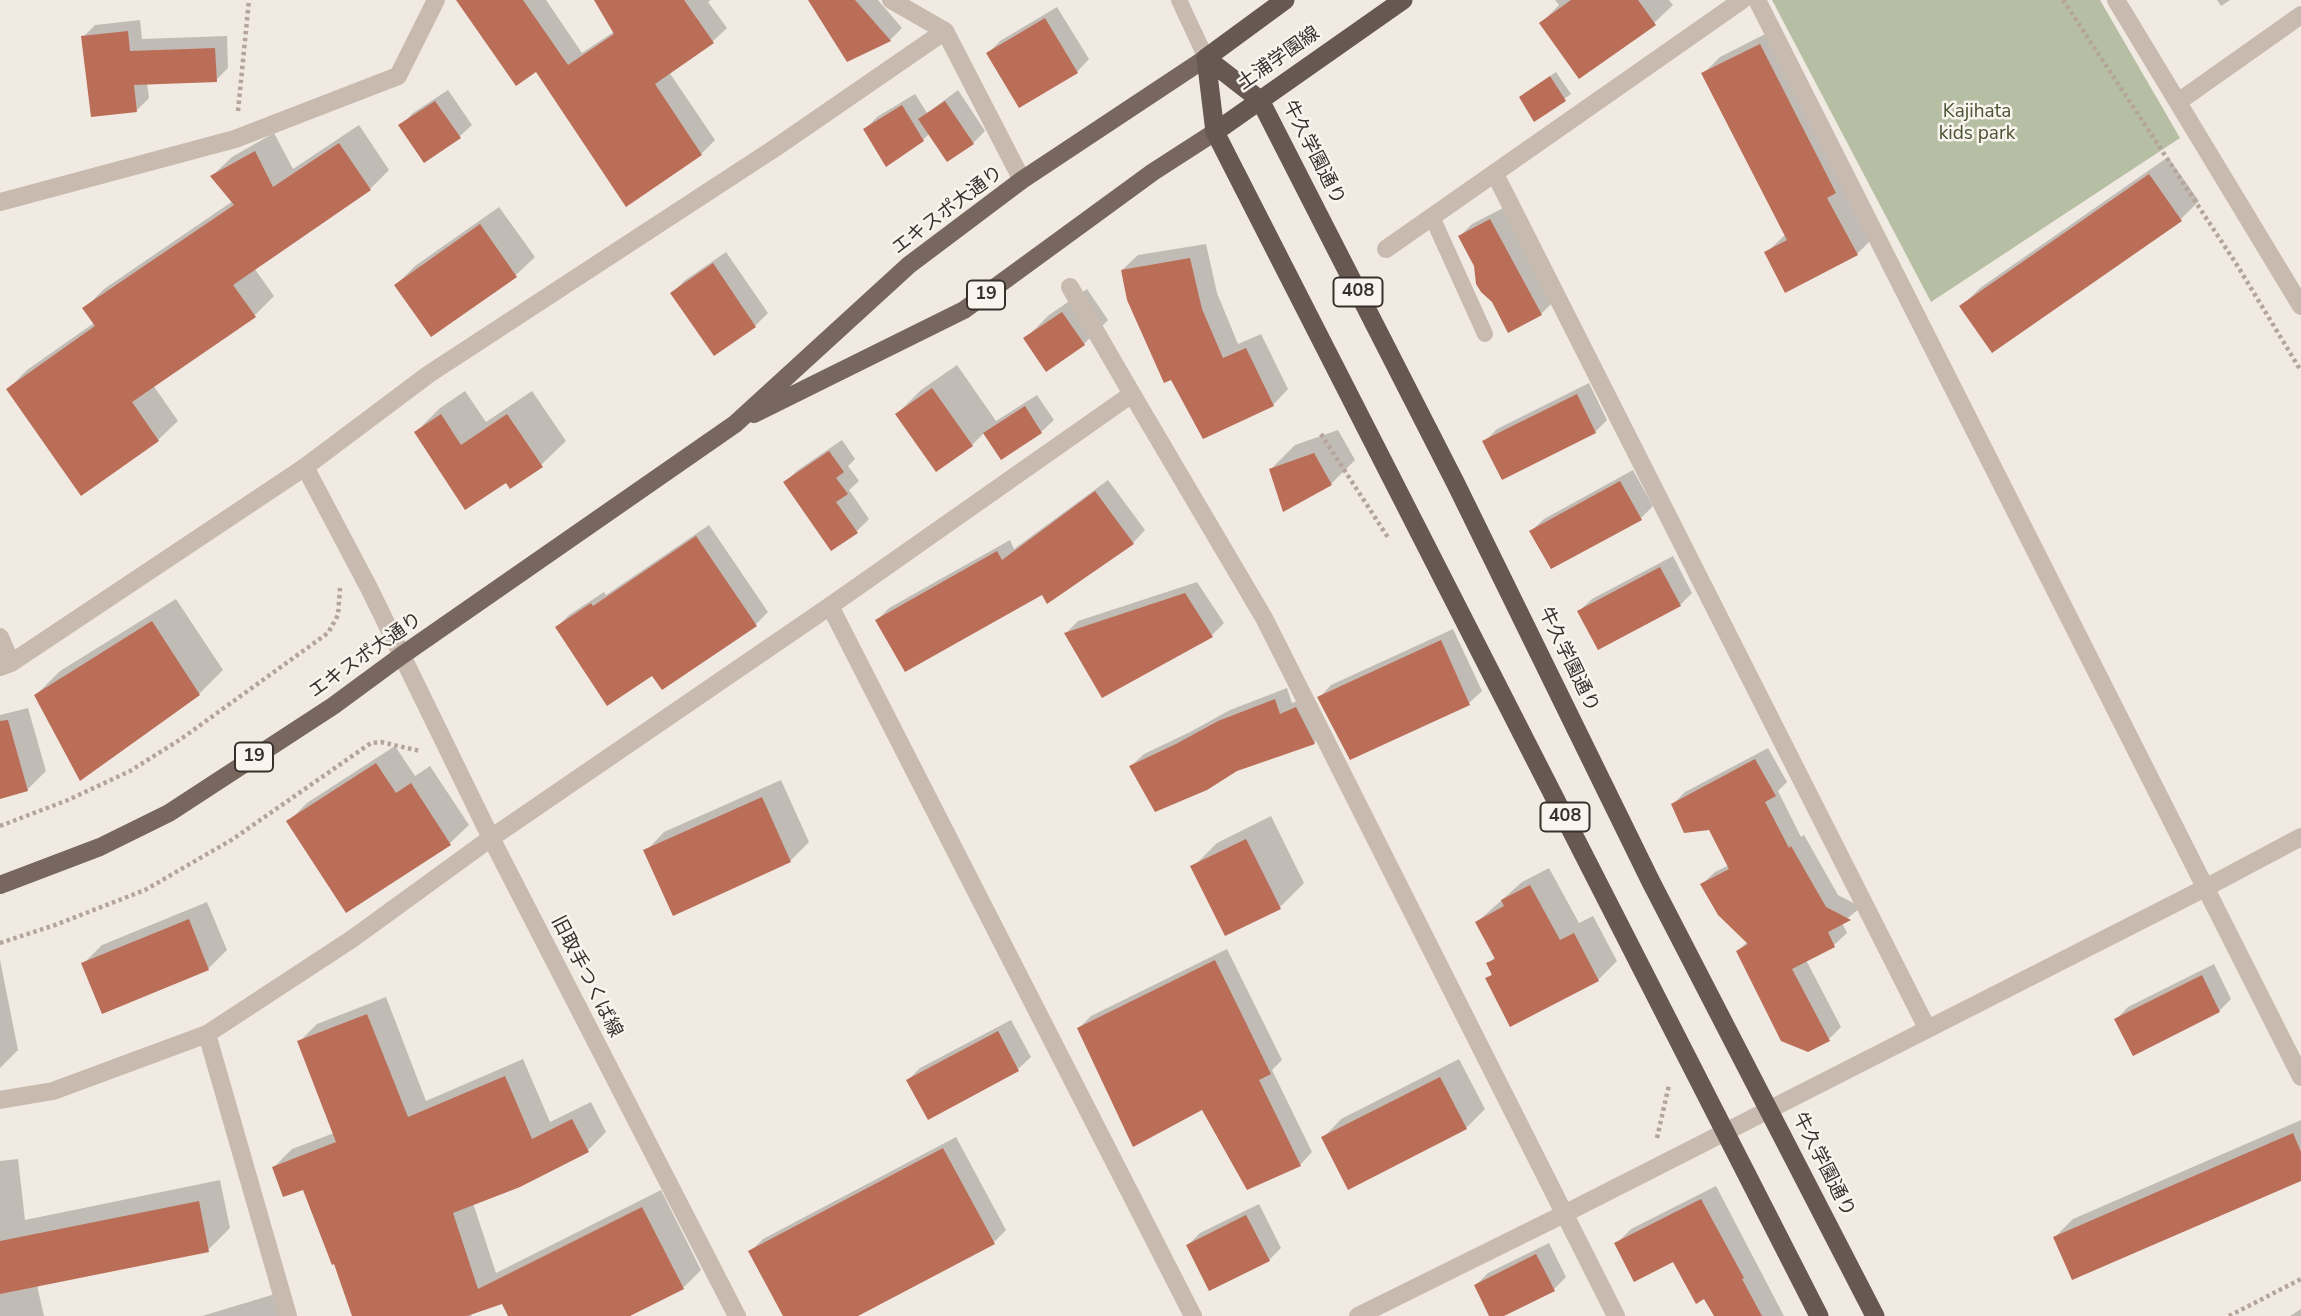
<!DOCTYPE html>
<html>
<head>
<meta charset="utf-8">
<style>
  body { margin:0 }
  canvas { display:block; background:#f1eae2 }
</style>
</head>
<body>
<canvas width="2301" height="1316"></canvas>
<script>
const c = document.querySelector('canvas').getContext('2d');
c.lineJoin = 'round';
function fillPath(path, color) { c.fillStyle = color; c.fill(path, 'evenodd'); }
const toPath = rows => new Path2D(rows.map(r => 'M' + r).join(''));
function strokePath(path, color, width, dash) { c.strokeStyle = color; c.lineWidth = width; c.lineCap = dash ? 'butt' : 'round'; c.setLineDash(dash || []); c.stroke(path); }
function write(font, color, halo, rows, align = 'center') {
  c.font = font + ' "Nunito Sans","Noto Sans JP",sans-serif'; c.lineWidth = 5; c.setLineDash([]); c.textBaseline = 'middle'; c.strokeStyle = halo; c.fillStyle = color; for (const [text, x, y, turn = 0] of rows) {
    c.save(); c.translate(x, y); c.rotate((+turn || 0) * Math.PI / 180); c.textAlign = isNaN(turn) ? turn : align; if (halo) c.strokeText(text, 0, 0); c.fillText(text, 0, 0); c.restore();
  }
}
const green = toPath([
  [1772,0,2100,0,2180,138,1931,302]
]);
const shadow = toPath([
  [458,0,546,0,582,53,615,31,596,0,711,0,708,2,727,28,713,41,669,72,715,140,701,154,537,69],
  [818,0,878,0,902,28,890,40],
  [1555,0,1669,0,1673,5,1654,23,1541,23,1559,5],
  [2217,0,2230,0,2221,6],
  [1057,7,1089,59,1077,72,988,53,1000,41],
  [140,20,142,39,227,36,228,68,216,80,147,82,149,98,137,110,83,37,95,25],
  [1777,28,1874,237,1857,254,1766,253,1786,234,1703,74,1720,57],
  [1556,72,1571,94,1535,120,1527,92],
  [448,90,472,125,459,137,401,125,413,113],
  [958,90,985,131,973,143,929,134,923,140,865,129,877,117,915,94,927,113],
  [359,125,389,170,370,189,254,268,274,296,254,316,153,385,178,421,158,440,8,389,27,370,94,323,85,308,104,289,233,201,212,176,232,157,274,133,293,169],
  [2168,157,2199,201,2181,219,1961,307,1980,288],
  [499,207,535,257,516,275,431,335,396,285,415,266],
  [1503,208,1553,302,1541,314,1476,266,1460,236,1472,224],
  [1206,244,1217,293,1238,344,1261,334,1288,389,1273,405,1122,270,1138,255],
  [726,252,768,313,755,326,714,354,672,293,684,281],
  [1087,289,1108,320,1084,344,1025,339,1049,315],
  [957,365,996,421,1037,395,1054,420,1041,432,1001,458,985,432,972,445,897,414,921,390],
  [1589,383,1607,420,1595,432,1484,442,1497,429],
  [465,391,486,422,532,391,566,441,541,465,507,481,416,432,440,408],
  [1338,430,1355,460,1331,484,1271,469,1295,445],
  [842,440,855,459,848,466,859,481,849,490,869,519,857,531,785,482,798,470],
  [1633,470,1653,506,1641,518,1531,531,1544,519],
  [1108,480,1145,530,1133,543,1043,593,877,620,889,608,1010,540,1014,549],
  [709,525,768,612,756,624,653,673,557,627,569,615,604,592,606,595],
  [1673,556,1692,593,1680,605,1579,611,1592,599],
  [1197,582,1224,623,1212,635,1102,695,1066,633,1078,621],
  [176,599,223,670,199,694,36,695,60,671],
  [1453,629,1482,691,1469,703,1351,758,1319,698,1331,685],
  [1287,688,1292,703,1309,696,1326,730,1314,743,1131,766,1144,754,1190,732,1230,710],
  [28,708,46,771,27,790,0,797,0,715],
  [395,746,415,776,430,766,469,825,450,843,346,910,289,821,307,803],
  [1768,748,1787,782,1778,791,1801,837,1804,835,1838,895,1861,907,1842,923,1847,933,1834,945,1806,960,1841,1027,1829,1039,1738,951,1748,941,1702,884,1715,872,1729,865,1710,829,1673,804,1685,792],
  [781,780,809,842,790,861,674,913,646,851,664,832],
  [1271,816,1304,883,1280,907,1193,867,1217,843],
  [1549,868,1579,923,1593,916,1617,961,1598,980,1487,979,1493,973,1488,964,1496,956,1477,922,1522,882],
  [207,902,227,950,208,969,83,964,102,945],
  [1227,949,1282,1060,1272,1070,1312,1152,1300,1165,1203,1108,1079,1028,1091,1016],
  [0,960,18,1050,0,1068],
  [2214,964,2231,999,2219,1011,2116,1019,2128,1007],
  [386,997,426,1101,523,1059,550,1122,591,1102,606,1132,588,1150,519,1185,473,1203,496,1273,661,1190,701,1270,683,1288,626,1316,510,1316,503,1302,470,1313,472,1316,353,1316,335,1262,304,1188,274,1167,292,1149,334,1133,299,1042,317,1024],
  [1011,1020,1031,1057,1018,1069,928,1117,908,1080,920,1068],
  [1459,1059,1485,1109,1466,1128,1348,1188,1323,1138,1341,1119],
  [2301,1120,2301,1179,2055,1237,2073,1219],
  [956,1137,1006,1230,994,1242,855,1316,785,1316,750,1252,763,1239],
  [18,1159,25,1220,220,1180,230,1228,208,1250,37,1285,44,1316,0,1316,0,1161],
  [1716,1186,1784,1316,1716,1316,1705,1297,1673,1259,1616,1244,1631,1229],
  [1259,1204,1281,1248,1269,1260,1188,1245,1200,1233],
  [1549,1243,1566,1277,1554,1289,1500,1316,1491,1316,1476,1285,1488,1273],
  [285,1291,293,1316,202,1316],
  [2301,1309,2301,1316,2290,1316]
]);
const building = toPath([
  [456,0,523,0,568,65,614,34,594,0,684,0,714,43,655,84,702,155,626,207,536,72,516,86],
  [808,0,855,0,891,41,847,62],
  [1571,0,1638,0,1656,25,1579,79,1539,23],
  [1045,18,1078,73,1019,108,986,53],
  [128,31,130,51,215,48,217,82,134,85,137,112,91,117,81,36],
  [1760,44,1836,193,1827,198,1858,255,1785,293,1764,252,1787,240,1701,73],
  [1550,76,1566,101,1534,122,1519,97],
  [435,101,461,138,424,163,398,125],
  [945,101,974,144,947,162,918,119],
  [902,105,924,141,886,167,863,129],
  [339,143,371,190,233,285,256,317,132,402,159,441,81,496,6,389,95,326,82,308,234,205,210,176,255,151,273,187],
  [2149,174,2182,221,1992,353,1959,306],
  [1490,219,1542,315,1508,333,1492,302,1481,292,1476,284,1474,266,1458,236],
  [480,224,517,277,431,337,394,285],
  [1190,258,1202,309,1223,358,1246,348,1274,406,1203,439,1171,380,1164,383,1127,300,1121,270],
  [713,263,756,327,714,356,670,293],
  [1062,312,1085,345,1046,372,1023,338],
  [932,388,973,446,936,472,895,414],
  [1577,394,1596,433,1502,480,1482,441],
  [1025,406,1042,433,1001,460,983,433],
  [441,414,461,445,507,414,543,467,510,489,506,483,465,510,414,432],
  [829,451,844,472,836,478,848,494,836,502,858,533,831,551,783,482],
  [1314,453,1332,485,1283,512,1269,469],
  [1620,481,1642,520,1551,569,1529,531],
  [1095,491,1134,544,1047,604,1042,595,905,672,875,620,997,551,1002,560],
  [696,536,757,626,662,690,652,676,607,706,555,627,591,603,593,606],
  [1660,567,1681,606,1598,650,1577,611],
  [1185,593,1213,637,1102,698,1064,633],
  [152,621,200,695,80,781,34,695],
  [1441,640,1470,705,1350,760,1317,697],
  [1275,699,1280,714,1296,707,1315,744,1237,771,1207,790,1155,812,1129,766,1176,744,1218,721],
  [8,720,28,791,0,799,0,721],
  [1755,759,1776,796,1765,802,1789,848,1791,846,1826,907,1851,920,1828,932,1835,947,1792,969,1830,1041,1808,1052,1781,1041,1736,951,1748,944,1718,915,1700,884,1729,869,1709,830,1684,833,1671,804],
  [376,763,396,793,411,783,451,845,346,913,286,821],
  [762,797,791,862,673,916,643,850],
  [1246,839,1281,909,1225,936,1190,866],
  [1530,885,1560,940,1574,933,1599,981,1510,1027,1485,978,1492,975,1486,963,1495,959,1475,922,1504,906,1501,900],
  [189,919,209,970,102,1014,81,963],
  [1215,960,1271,1074,1259,1080,1301,1166,1247,1190,1202,1110,1133,1147,1077,1028],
  [2202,975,2220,1012,2133,1056,2114,1019],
  [367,1014,408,1117,505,1076,532,1139,572,1119,589,1152,520,1187,453,1213,478,1289,642,1207,684,1289,630,1316,508,1316,502,1304,467,1316,352,1316,334,1264,332,1265,303,1190,283,1197,272,1167,336,1142,297,1041],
  [998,1031,1019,1071,928,1120,906,1080],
  [1440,1077,1467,1129,1348,1190,1321,1137],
  [2293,1133,2301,1152,2301,1181,2072,1280,2053,1237],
  [943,1148,995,1244,858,1316,783,1316,748,1251],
  [1701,1199,1744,1278,1742,1279,1762,1316,1714,1316,1704,1299,1696,1304,1673,1262,1634,1282,1614,1243],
  [199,1201,209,1252,0,1294,0,1241],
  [1246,1215,1270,1261,1209,1291,1186,1245],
  [1536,1254,1555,1291,1504,1316,1489,1316,1474,1285]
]);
const path = toPath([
  [2063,0,2237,265,2301,371],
  [238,111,249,0],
  [1321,434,1389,539],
  [0,826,68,800,130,771,181,739,328,633,338,615,340,588],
  [0,943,55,925,145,890,233,839,371,743,381,742,420,751],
  [1657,1138,1669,1085],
  [2229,1316,2301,1279]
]);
const service = toPath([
  [1179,0,1206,58],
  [1432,217,1485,334]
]);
const minor = toPath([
  [891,0,945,31,1022,180],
  [1757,0,2301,1077],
  [2116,0,2301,306],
  [2178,102,2301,15],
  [1495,174,1927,1028],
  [0,202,235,139,398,76,436,0],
  [1386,249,1742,0],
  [1070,287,1132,394],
  [830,606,1193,1316],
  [0,637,11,663],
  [0,667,11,663,305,467,429,374,775,148,945,31],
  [207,1034,288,1316],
  [0,1100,53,1091,207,1034,352,939,491,838,830,606,1132,394,1264,618,1616,1316]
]);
const tertiary = toPath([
  [305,467,369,588,491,838,737,1316],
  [1358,1316,1564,1214,2207,887,2301,837]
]);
const primary = toPath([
  [754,414,964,310,1153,172,1215,132],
  [0,885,100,847,169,813,333,706,401,656,735,424,909,265,1022,180,1206,58]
]);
const trunk = toPath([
  [1206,58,1260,100,1456,484,1651,882,1875,1316],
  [1206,58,1215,132,1819,1316],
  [1206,58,1285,0],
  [1215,132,1403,0]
]);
const shields = [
  [1358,292,49],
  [986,295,38],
  [254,757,38],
  [1565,817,49]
];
const shieldNames = [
  ["408",1358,292],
  ["19",986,295],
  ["19",254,757],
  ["408",1565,817]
];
const streetNames = [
  ["土浦学園線",1279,59,-35],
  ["牛久学園通り",1313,153,63],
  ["エキスポ大通り",948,211,-37],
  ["エキスポ大通り",366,656,-35],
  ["牛久学園通り",1568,660,64],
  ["旧取手つくば線",586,977,63],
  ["牛久学園通り",1823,1165,63]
];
const parkNames = [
  ["Kajihata",1977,112],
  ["kids park",1977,134]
];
fillPath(green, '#b6bfa3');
fillPath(shadow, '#0003');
fillPath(building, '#ba6d57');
strokePath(path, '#b4a499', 4.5, [3.5, 3.5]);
strokePath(service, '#c9baaf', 16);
strokePath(minor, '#c9baaf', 18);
strokePath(tertiary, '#c9baaf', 18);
strokePath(primary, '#78675f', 18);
strokePath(trunk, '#685852', 19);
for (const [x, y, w] of shields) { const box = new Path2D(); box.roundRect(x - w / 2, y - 14.5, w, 29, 5); c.fillStyle = '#f9f4ee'; c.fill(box); strokePath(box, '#38302c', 2); }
write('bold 18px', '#38302c', null, shieldNames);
write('19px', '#38302c', '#f9f4ee', streetNames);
write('19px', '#485432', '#f9f4ee', parkNames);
</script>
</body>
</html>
